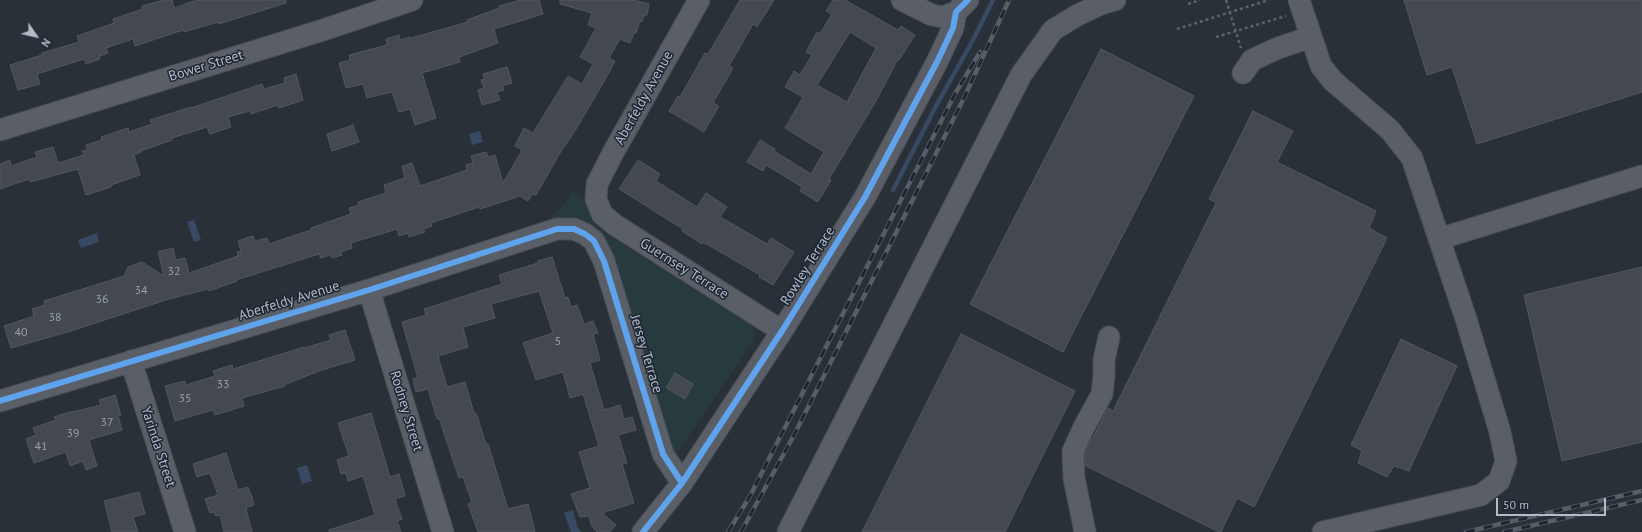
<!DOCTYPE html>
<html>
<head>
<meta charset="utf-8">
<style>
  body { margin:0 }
  #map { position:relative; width:1642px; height:532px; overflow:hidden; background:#2a3038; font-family:"PT Sans",sans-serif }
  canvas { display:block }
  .north { position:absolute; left:16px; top:16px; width:40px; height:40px; -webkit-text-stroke:3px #1d2633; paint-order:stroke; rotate:124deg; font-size:11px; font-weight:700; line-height:16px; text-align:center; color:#b4bcc9 }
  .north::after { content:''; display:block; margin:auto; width:14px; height:18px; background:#b4bcc9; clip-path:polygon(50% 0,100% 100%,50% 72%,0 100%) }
  .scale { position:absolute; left:1496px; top:498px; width:110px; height:18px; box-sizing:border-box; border:2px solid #b4bcc9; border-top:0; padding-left:5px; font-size:12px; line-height:14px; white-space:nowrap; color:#b4bcc9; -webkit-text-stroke:3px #1d2633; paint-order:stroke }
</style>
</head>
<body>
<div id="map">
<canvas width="1642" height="532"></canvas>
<div class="north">N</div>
<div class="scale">50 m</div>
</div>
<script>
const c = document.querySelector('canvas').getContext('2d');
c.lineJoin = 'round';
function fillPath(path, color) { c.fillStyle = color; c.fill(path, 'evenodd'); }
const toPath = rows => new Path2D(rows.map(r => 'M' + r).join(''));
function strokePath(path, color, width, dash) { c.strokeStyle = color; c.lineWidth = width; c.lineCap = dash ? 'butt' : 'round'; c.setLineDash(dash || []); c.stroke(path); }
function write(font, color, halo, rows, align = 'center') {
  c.font = font + ' "PT Sans",sans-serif'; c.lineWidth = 3; c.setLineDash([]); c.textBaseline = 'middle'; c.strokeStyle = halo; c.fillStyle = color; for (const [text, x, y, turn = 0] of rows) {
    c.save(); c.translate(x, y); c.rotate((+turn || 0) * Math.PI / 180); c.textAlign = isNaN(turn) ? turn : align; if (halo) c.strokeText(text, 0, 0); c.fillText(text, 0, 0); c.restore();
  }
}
const green = toPath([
  [572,192,587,201,588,209,593,220,599,227,606,234,753,326,755,339,679,450,674,450,671,446,612,258,557,221,551,216,562,207]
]);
const water = toPath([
  [480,131,483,142,472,145,469,134],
  [194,220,201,240,194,242,187,222],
  [97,233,99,242,81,248,78,240],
  [307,465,312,481,302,484,297,468],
  [573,510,578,528,581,532,571,532,564,513]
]);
const stream = toPath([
  [893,190,936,106,973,40,993,0]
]);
const building = toPath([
  [164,0,172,0,174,8,197,0,286,0,286,3,219,24,218,22,184,32,183,30,135,46,133,39,106,48,108,53,99,56,100,59,86,64,84,59,37,74,40,84,18,90,10,65,42,55,42,53,79,42,77,36,114,23,113,19,143,9,142,6,164,0],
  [520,0,539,0,543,14,494,29,498,43,459,57,460,62,422,73,436,118,415,125,410,109,399,112,392,92,367,98,363,84,346,88,339,63,350,60,349,55,387,45,386,39,399,35,400,40,410,37,411,38,468,22,467,20,499,8,499,6,520,0],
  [560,0,634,0,649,4,647,15,644,15,642,22,640,21,636,33,634,33,630,43,620,39,609,58,615,61,611,69,578,126,565,146,564,146,536,195,532,194,528,201,520,196,480,209,479,207,431,223,432,226,423,229,425,232,409,237,408,233,399,236,397,229,351,243,352,248,341,252,342,255,332,258,330,255,321,258,319,254,236,280,237,281,209,291,208,289,169,299,71,331,11,348,4,326,34,316,32,309,45,305,44,301,124,276,128,267,142,262,164,276,158,252,173,248,176,260,185,258,189,273,238,256,237,252,241,251,238,241,253,236,255,241,267,238,269,244,311,230,311,228,351,214,349,208,359,205,358,202,386,193,384,185,405,178,402,166,412,163,420,186,467,170,466,165,473,163,471,156,486,152,488,157,495,155,503,183,522,150,515,146,524,128,533,133,568,76,582,84,593,64,580,57,596,28,588,25,592,13,560,4,560,0],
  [740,0,774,0,757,27,753,24,729,66,733,68,713,103,719,106,704,132,669,111,678,96,680,97,705,53,708,54,740,0],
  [833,0,845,0,898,30,901,26,915,35,899,60,898,59,876,101,829,179,831,180,818,202,800,191,802,187,766,165,763,171,747,162,760,140,775,149,774,151,811,174,824,152,785,128,803,97,785,87,794,71,800,75,812,55,806,52,817,32,820,34,832,14,826,11,833,0],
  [850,32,876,48,847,102,817,85,850,32],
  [1404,0,1642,0,1642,92,1477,144,1452,67,1427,75,1404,0],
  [1101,49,1194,96,1063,352,970,304,1101,49],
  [507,67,512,83,502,86,504,90,497,92,500,100,482,105,478,90,484,88,481,80,485,79,483,74,507,67],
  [296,74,303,100,279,108,278,105,251,114,250,111,228,117,231,127,210,134,207,127,172,138,172,140,141,151,141,152,134,155,140,175,111,185,111,187,86,195,78,169,30,182,29,179,0,189,0,164,10,160,11,166,37,157,35,152,53,147,58,163,84,155,82,151,87,150,86,145,102,140,101,137,128,128,129,132,152,124,150,120,191,107,191,108,262,84,264,89,285,83,284,78,296,74],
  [1253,111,1293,131,1277,162,1376,211,1369,228,1387,238,1254,507,1237,498,1221,532,1219,532,1086,466,1085,453,1108,408,1113,411,1216,203,1209,199,1253,111],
  [353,125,359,142,332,151,327,134,353,125],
  [638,160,660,174,656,181,697,207,706,193,727,207,720,217,767,244,771,238,794,252,773,285,759,277,760,275,703,242,702,244,682,231,683,229,619,189,638,160],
  [552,257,565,298,568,297,571,307,577,305,584,324,593,321,598,333,593,334,600,360,590,363,604,410,620,405,624,419,632,417,636,430,618,435,627,463,622,464,634,503,602,513,616,525,610,532,597,532,592,527,589,516,580,517,571,494,590,488,579,452,599,446,583,394,570,398,563,372,536,380,523,343,553,333,539,291,491,304,495,318,463,327,468,347,438,356,447,387,465,382,474,413,476,413,486,444,488,444,508,509,528,504,535,532,478,532,468,504,472,502,463,477,459,478,439,418,437,419,428,389,416,392,413,379,418,378,402,322,426,315,424,309,502,284,499,275,538,263,538,261,552,257],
  [1642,267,1642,442,1562,461,1524,295,1642,267],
  [345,330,355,360,319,371,284,385,285,386,242,398,244,406,215,415,213,410,175,421,165,386,185,381,186,385,215,376,213,371,232,365,233,369,304,347,304,348,331,340,329,335,345,330],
  [961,334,1075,391,1005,532,862,532,961,334],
  [1401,339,1457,366,1409,471,1394,466,1387,477,1358,463,1362,451,1351,445,1401,339],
  [675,373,693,384,685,399,666,388,675,373],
  [115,395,121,415,118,416,122,430,89,440,97,466,86,470,83,461,70,466,66,452,34,463,26,439,36,435,33,428,56,420,54,417,73,411,73,412,101,405,99,400,115,395],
  [371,413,390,477,399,474,405,496,395,499,402,519,397,521,401,532,329,532,329,530,375,515,363,476,348,481,346,473,341,474,337,460,349,456,338,423,371,413],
  [226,453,238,490,248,487,252,497,254,505,246,508,252,532,224,532,220,515,216,516,214,512,210,513,205,499,218,495,210,473,197,477,193,464,226,453],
  [139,492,145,514,133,517,138,532,112,532,104,501,139,492]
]);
const path = toPath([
  [1226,0,1241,48],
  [1188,4,1200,0],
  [1177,29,1269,0],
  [1216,37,1286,16]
]);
const minor = toPath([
  [699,0,614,151,597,184,596,199,602,214,615,225,782,331],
  [902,0,932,15,943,17,956,12,968,0],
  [1299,0,1321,66,1333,81,1390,130,1412,158,1466,319,1500,432,1506,461,1499,481,1481,495,1323,532],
  [1243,73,1252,60,1278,48,1311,37],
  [0,130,323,30,412,0],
  [1439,239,1642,176],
  [369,290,443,532],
  [131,361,185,532],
  [0,401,369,290,557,229,574,229,585,234,594,241,604,261,663,454,682,483],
  [643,532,682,483,782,331,865,197,937,62,953,28,956,12],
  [788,532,1021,75,1053,30,1076,16,1101,4,1115,0],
  [1085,532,1074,478,1073,451,1084,427,1102,394,1104,376,1104,360,1109,337]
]);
const rail = toPath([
  [728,532,750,496,955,94,980,52],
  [741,532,793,437,964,98,1009,0],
  [1466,532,1642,491],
  [1504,532,1642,500]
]);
const cycleway = toPath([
  [0,401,369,290,557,229,574,229,585,234,594,241,604,261,663,454,682,483],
  [643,532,682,483,782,331,865,197,937,62,953,28,956,12,968,0]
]);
const numberNames = [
  ["32",174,272],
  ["34",141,291],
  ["36",102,300],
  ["38",55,318],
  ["40",21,333],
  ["5",558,342],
  ["33",223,385],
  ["35",185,399],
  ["37",107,423],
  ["39",73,434],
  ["41",41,447]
];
const streetNames = [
  ["Bower Street",206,66,-17],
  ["Aberfeldy Avenue",644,98,-61],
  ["Rowley Terrace",808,266,-58],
  ["Guernsey Terrace",684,269,32],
  ["Aberfeldy Avenue",289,301,-17],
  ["Jersey Terrace",646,354,73],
  ["Rodney Street",406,411,73],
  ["Yarinda Street",158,447,72]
];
fillPath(green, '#273a3e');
fillPath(water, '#384963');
strokePath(stream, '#384963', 4.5);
fillPath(building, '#444950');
strokePath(building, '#52575f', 1);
strokePath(minor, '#484c53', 23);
strokePath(path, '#5d636a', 2.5, [3, 3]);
strokePath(minor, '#5a5e66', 21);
strokePath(rail, '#595d64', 4.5);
strokePath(rail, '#1d2633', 3, [9]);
strokePath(cycleway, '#60a3ed', 6);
write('12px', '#989fab', null, numberNames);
write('14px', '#b4bcc9', '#1d2633', streetNames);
</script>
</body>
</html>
